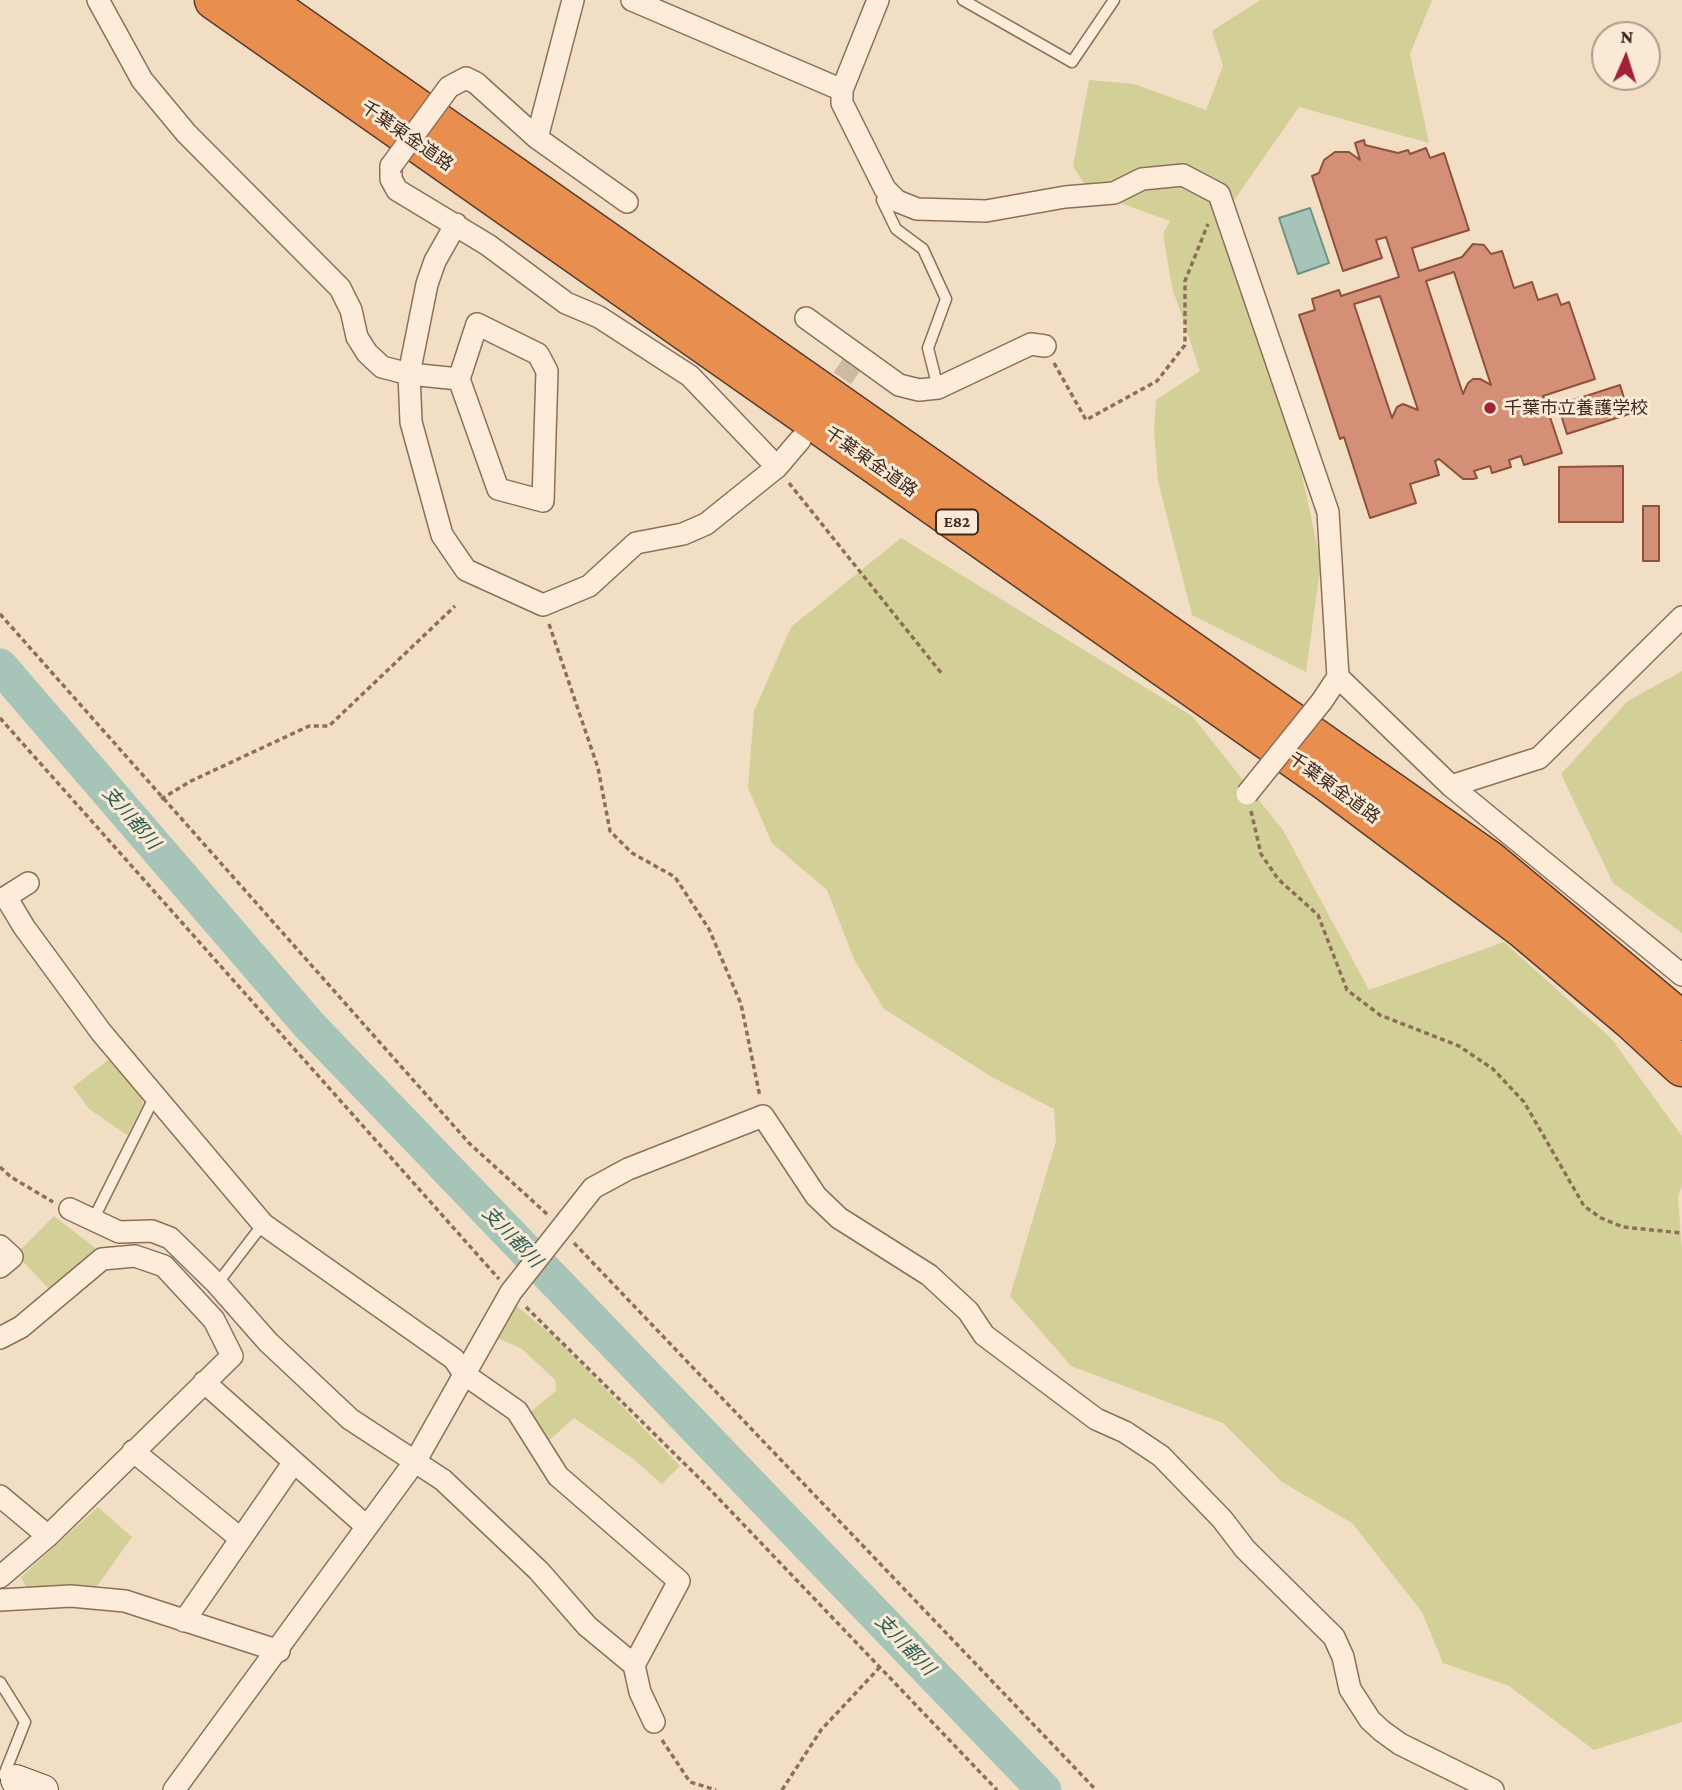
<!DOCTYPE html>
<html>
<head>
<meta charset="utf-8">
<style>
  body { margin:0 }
  #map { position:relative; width:1682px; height:1790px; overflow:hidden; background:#f2dec4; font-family:"Crimson Pro",serif }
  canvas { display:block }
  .north { position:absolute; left:1591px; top:21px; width:70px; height:70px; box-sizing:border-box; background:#f9e9d5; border:2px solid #ae9c8c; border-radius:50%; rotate:3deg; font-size:19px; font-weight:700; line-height:28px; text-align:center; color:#3e291e }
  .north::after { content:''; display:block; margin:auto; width:24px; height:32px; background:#a32336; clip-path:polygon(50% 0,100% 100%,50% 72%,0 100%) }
</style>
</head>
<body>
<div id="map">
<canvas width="1682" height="1790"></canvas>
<div class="north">N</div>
</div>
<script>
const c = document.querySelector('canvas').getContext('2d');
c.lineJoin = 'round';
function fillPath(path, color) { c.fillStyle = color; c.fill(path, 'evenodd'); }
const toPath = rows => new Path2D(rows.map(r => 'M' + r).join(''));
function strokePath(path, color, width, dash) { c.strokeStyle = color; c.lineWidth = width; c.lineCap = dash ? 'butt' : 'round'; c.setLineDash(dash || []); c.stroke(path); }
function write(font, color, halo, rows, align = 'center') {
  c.font = font + ' "Crimson Pro","Noto Sans JP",serif'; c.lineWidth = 6; c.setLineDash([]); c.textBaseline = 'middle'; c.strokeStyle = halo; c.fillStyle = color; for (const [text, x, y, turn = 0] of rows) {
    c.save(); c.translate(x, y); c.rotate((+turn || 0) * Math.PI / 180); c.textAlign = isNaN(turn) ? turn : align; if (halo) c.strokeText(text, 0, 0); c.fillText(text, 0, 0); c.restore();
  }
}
const green = toPath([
  [1260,0,1432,0,1410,54,1429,143,1299,107,1219,222,1291,425,1321,563,1306,672,1192,615,1158,481,1154,431,1156,400,1200,371,1172,287,1163,234,1170,221,1090,192,1073,166,1089,80,1134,84,1206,110,1223,66,1212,31],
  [901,538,1192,716,1283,830,1369,990,1504,942,1611,1038,1682,1136,1682,1185,1678,1197,1682,1249,1682,1722,1594,1750,1509,1686,1443,1663,1422,1612,1352,1523,1282,1482,1223,1423,1071,1366,1010,1296,1056,1141,1054,1109,992,1077,884,1009,854,959,827,890,772,843,748,788,754,711,791,627],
  [1682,671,1682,933,1613,883,1561,774,1628,701],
  [112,1057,141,1094,143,1105,127,1135,89,1109,73,1087],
  [54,1216,99,1251,51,1291,16,1254],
  [514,1304,558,1340,680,1466,662,1484,632,1458,574,1418,545,1444,529,1413,556,1391,555,1380,522,1349,493,1336],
  [98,1507,132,1537,95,1589,29,1593,21,1577]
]);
const water = toPath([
  [1310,208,1329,263,1298,274,1279,218,1310,208]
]);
const river = toPath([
  [0,666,309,1025,1044,1790]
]);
const building = toPath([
  [1364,140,1365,145,1398,153,1408,150,1410,154,1426,148,1430,158,1444,153,1469,230,1412,248,1419,271,1462,257,1473,244,1484,245,1491,254,1502,251,1514,288,1532,282,1538,300,1557,294,1561,305,1569,302,1595,379,1543,396,1562,453,1524,465,1521,456,1509,460,1511,467,1492,473,1490,466,1474,471,1477,478,1473,479,1463,479,1439,459,1435,461,1439,475,1410,484,1416,503,1370,518,1344,437,1340,439,1299,315,1315,310,1312,299,1339,290,1341,296,1399,277,1386,237,1376,240,1382,258,1343,271,1312,176,1319,173,1324,160,1335,152,1349,152,1360,160,1355,143,1364,140],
  [1454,272,1491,385,1480,379,1473,379,1468,383,1463,394,1426,281,1454,272],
  [1380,296,1418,410,1403,404,1397,407,1392,418,1354,304,1380,296],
  [1620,385,1629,414,1567,434,1558,405,1620,385],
  [1623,466,1623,522,1559,522,1559,467,1623,466],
  [1643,506,1659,506,1659,561,1643,561,1643,506]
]);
const streetTunnel = toPath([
  [825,404,858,355]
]);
const path = toPath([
  [1054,363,1086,420,1157,381,1185,345,1185,281,1208,224],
  [789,483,942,674],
  [0,614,469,1143,548,1215],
  [549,624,598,768,610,831,632,853,675,877,709,929,741,1004,760,1097],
  [0,718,499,1279],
  [161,799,191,781,309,726,329,726,455,606],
  [1251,811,1261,854,1278,879,1318,915,1347,990,1380,1015,1459,1046,1493,1069,1524,1102,1584,1206,1601,1218,1623,1227,1682,1233],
  [0,1167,11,1177,53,1202],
  [574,1243,1096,1790],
  [526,1307,700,1479,997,1790],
  [662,1740,690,1782,716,1790],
  [782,1790,821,1730,880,1667]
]);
const lane = toPath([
  [963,0,1072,62,1114,0],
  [885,190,882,200,896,229,923,249,946,299,928,348,938,388],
  [93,1220,154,1098],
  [217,1284,263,1224],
  [0,1682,25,1722,4,1775]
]);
const street = toPath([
  [98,0,142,80,186,133,340,288,351,310,357,337,367,353,382,367,409,374,459,379],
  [632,0,842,90],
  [878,0,842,90,842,103,885,189,897,201,917,209,986,211,1065,197,1114,193,1142,179,1183,175,1219,194,1328,512,1338,677,1322,701],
  [476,83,537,138,573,0],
  [537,138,627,202],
  [391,166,391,179,397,190,488,245,566,303,599,317,690,376,777,467],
  [456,224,435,261,427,284,409,374,411,422,442,535,466,570,543,605,589,586,636,543,683,534,706,524,777,467,800,440],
  [806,318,899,385,919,390,938,388,1031,344,1045,346],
  [477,324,538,354,547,371,543,501,498,489,459,379,477,324],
  [1338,677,1451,786,1682,975],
  [1451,786,1539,758,1682,617],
  [28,883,6,897,24,927,101,1032,263,1224,454,1359,464,1374,517,1411,558,1476,679,1581,634,1665],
  [70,1209,119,1232,152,1231,170,1238,217,1284,268,1342,350,1419,443,1480,539,1571,587,1626,634,1665,640,1692,654,1722],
  [0,1246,12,1257,0,1267],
  [0,1338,21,1327,102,1259,135,1256,164,1266,214,1320,232,1356,48,1536,0,1577],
  [204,1382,366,1526],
  [133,1451,241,1539],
  [0,1496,48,1536],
  [0,1600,71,1596,125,1601,279,1651],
  [184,1621,294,1462],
  [174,1790,416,1460,511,1292,593,1188,628,1169,763,1116,816,1196,839,1218,929,1275,968,1311,984,1335,1096,1419,1125,1432,1161,1456,1222,1519,1245,1549,1334,1637,1343,1657,1350,1689,1370,1720,1382,1731,1400,1744,1493,1790]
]);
const secondary = toPath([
  [16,1780,43,1790]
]);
const highway = toPath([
  [214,0,1330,784,1522,928,1631,1020,1682,1067],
  [263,0,1489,860,1682,1021]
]);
const streetBridge = toPath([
  [391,166,449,87,466,78,476,83],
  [1247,794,1322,701]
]);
const markers = [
  [1490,408,7,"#a32336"]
];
const shields = [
  [957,522,42]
];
const shieldNames = [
  ["E82",957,522]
];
const streetNames = [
  ["千葉東金道路",407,136,35],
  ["千葉東金道路",871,462,35],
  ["千葉東金道路",1334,788,36]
];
const poiNames = [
  ["千葉市立養護学校",1504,408]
];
const waterNames = [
  ["支川都川",131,818,49],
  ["支川都川",512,1237,46],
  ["支川都川",905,1645,46]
];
fillPath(green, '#d2d097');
fillPath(water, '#a6c5b8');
strokePath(water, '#6c9485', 2);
strokePath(river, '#a6c5b8', 35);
fillPath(building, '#d39077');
strokePath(building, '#90513c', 2);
strokePath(streetTunnel, '#cebaa3', 21, [21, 10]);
strokePath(lane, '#8f6e59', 13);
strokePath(street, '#8f6e59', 24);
strokePath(secondary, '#714f3c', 32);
strokePath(highway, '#5c3c2d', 41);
strokePath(path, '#8f6e59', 3.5, [5, 3.5]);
strokePath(lane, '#fcecd9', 10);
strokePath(street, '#fcecd9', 21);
strokePath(secondary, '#fcecd9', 30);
strokePath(highway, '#e88e4f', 38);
strokePath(streetBridge, '#8f6e59', 24, []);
strokePath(streetBridge, '#fcecd9', 21);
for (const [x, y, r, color] of markers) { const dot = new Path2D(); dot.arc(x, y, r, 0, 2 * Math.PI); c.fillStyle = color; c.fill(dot); strokePath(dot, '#f9e9d5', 2.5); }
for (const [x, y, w] of shields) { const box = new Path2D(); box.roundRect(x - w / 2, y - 12.5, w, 25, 5); c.fillStyle = '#f9e9d5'; c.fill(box); strokePath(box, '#3e291e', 2); }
write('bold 16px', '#3e291e', null, shieldNames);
write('18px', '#3e291e', '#f9e9d5', streetNames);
write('18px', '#3e291e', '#f9e9d5', poiNames, 'left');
write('italic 19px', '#2c5f54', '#f9e9d5', waterNames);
</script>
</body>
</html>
